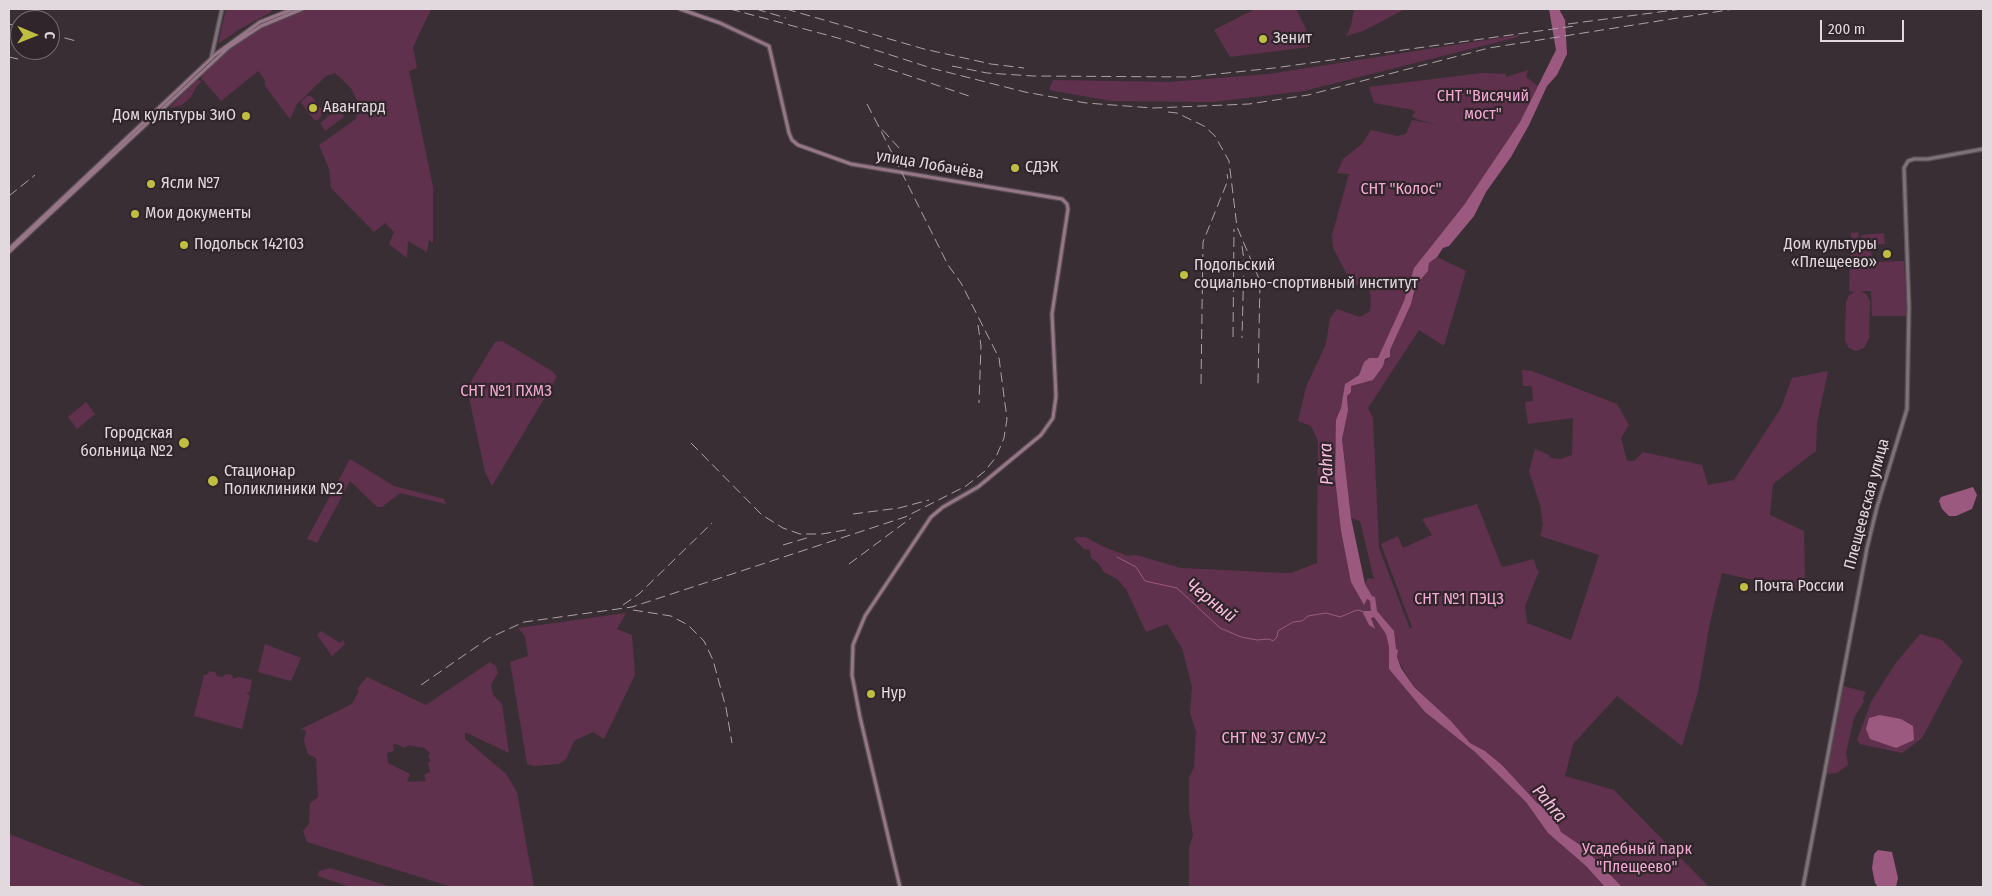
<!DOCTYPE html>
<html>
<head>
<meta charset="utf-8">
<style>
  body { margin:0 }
  #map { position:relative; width:1992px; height:896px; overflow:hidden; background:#3a2e35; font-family:"Fira Sans Condensed",sans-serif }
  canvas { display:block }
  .frame { position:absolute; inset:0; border:10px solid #e1d9dd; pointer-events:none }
  .north { position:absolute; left:10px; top:10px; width:50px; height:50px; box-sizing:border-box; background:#30252b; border:1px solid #776d72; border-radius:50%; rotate:91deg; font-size:14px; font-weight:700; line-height:20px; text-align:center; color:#e1d9dd }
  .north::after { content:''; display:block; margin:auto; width:18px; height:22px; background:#c0be40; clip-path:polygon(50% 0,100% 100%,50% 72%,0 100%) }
  .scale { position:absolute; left:1820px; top:20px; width:84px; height:22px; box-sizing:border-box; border:2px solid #e1d9dd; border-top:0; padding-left:6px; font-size:15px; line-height:18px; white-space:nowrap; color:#e1d9dd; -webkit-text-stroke:4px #30252b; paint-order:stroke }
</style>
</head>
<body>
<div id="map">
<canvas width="1992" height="896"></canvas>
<div class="frame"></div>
<div class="north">С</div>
<div class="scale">200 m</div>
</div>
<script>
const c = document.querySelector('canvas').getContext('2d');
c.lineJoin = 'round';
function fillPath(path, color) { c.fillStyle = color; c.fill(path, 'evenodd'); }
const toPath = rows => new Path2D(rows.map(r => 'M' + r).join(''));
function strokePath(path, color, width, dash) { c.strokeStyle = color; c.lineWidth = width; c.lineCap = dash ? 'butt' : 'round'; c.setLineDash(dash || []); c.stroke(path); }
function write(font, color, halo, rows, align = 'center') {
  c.font = font + ' "Fira Sans Condensed",sans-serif'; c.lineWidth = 4.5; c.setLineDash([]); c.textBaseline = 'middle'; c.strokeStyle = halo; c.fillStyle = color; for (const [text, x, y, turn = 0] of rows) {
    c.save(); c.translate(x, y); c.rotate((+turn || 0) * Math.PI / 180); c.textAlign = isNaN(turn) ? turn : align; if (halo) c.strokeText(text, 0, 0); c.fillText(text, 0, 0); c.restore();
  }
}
const green = toPath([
  [226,9,272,9,271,12,240,29,218,44],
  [307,9,431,9,413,47,417,68,409,71,433,187,433,243,429,240,427,252,408,241,407,258,389,244,394,232,385,223,374,232,331,188,329,169,319,145,356,119,359,105,351,88,335,73,326,76,297,104,290,119,265,86,265,80,258,71,221,101,202,79,202,74,234,45,260,28],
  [1255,9,1296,9,1306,29,1309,47,1230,57,1214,30],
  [1354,9,1405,9,1363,31,1346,36,1351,26],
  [1518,35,1518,37,1304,91,1213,102,1111,101,1049,90,1053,80,1169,82,1269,74],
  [1528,70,1526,77,1538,86,1520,122,1464,205,1414,268,1404,301,1378,359,1369,358,1364,362,1359,375,1347,382,1339,416,1334,454,1335,478,1341,531,1349,571,1364,605,1367,599,1370,601,1372,611,1366,611,1365,617,1368,623,1373,628,1371,617,1374,617,1386,634,1389,647,1389,669,1425,712,1475,752,1526,802,1548,833,1586,866,1605,887,1189,887,1189,848,1193,835,1189,812,1189,778,1194,767,1196,732,1190,713,1192,687,1182,648,1167,624,1146,632,1126,589,1117,579,1104,572,1098,563,1091,558,1090,550,1084,549,1074,539,1076,537,1085,537,1104,547,1128,556,1136,555,1181,568,1283,573,1291,573,1317,563,1318,441,1311,426,1298,421,1306,387,1326,344,1330,318,1337,309,1360,317,1370,311,1371,299,1369,287,1352,284,1333,248,1332,235,1349,174,1337,173,1343,159,1362,144,1371,130,1397,136,1406,134,1412,120,1437,125,1416,119,1412,116,1415,112,1413,110,1374,103,1369,87,1482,73,1506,74,1506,77],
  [197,80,202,81,196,87,191,97,182,105,169,108],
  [307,96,311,96,324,112,318,120,314,120,302,104,301,102],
  [336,110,341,110,344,117,325,131,320,123],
  [1858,232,1860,248,1871,248,1872,262,1904,261,1907,316,1872,316,1871,291,1861,291,1867,295,1870,302,1869,338,1864,348,1856,351,1849,348,1845,341,1846,302,1849,295,1855,292,1849,291,1851,233],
  [1884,233,1885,244,1862,246,1861,235],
  [1437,257,1466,271,1444,346,1419,330,1368,408,1373,418,1379,548,1410,629,1412,627,1381,544,1398,536,1403,548,1432,535,1422,519,1477,504,1501,565,1503,567,1534,559,1537,570,1539,571,1525,606,1527,623,1571,640,1599,555,1540,536,1543,525,1540,505,1529,471,1535,449,1549,455,1550,458,1561,459,1572,455,1573,418,1528,424,1525,402,1533,401,1532,386,1523,386,1522,370,1532,371,1617,404,1629,425,1621,438,1627,461,1634,461,1643,452,1702,465,1708,485,1734,480,1781,408,1792,378,1828,371,1817,423,1816,451,1773,484,1770,515,1804,531,1805,591,1722,573,1710,622,1698,692,1682,746,1617,696,1573,744,1565,776,1614,790,1709,887,1622,887,1592,856,1585,853,1583,847,1561,832,1553,814,1537,803,1502,765,1485,751,1470,743,1451,721,1414,687,1397,658,1398,651,1395,649,1393,630,1377,611,1375,601,1365,584,1368,578,1374,579,1360,521,1351,518,1342,439,1348,404,1347,396,1351,386,1357,384,1390,357,1390,350,1414,296,1416,285,1428,271,1429,263],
  [502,341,552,371,557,377,492,486,485,472,467,388,495,342],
  [86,402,95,414,77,429,68,417],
  [350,459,394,486,444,499,446,504,400,493,382,507,377,507,350,481,317,543,305,538,307,539],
  [626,613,617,629,632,635,635,675,604,739,593,732,574,741,567,758,559,764,534,766,527,764,510,662,528,656,525,636,518,628],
  [321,631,340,643,343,640,345,644,332,656,317,635],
  [1920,634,1942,640,1963,661,1922,738,1902,753,1860,744,1857,740,1871,702,1895,664],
  [265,644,301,658,291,681,258,672],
  [490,662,496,666,498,673,491,684,493,695,502,704,509,753,465,732,465,739,506,774,517,792,534,887,452,887,307,842,303,831,309,824,310,803,318,797,316,758,308,754,304,741,306,731,301,729,352,704,359,691,357,689,367,677,426,705],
  [396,744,405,748,408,745,424,748,430,753,428,757,431,760,428,763,430,772,424,775,426,781,407,782,410,774,388,763,387,753,394,751,393,745],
  [209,671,215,672,217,676,222,677,226,674,232,675,233,679,239,677,252,680,250,692,246,693,250,695,242,729,194,716,204,675,207,675],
  [1843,686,1866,692,1863,698,1864,701,1854,718,1846,753,1848,765,1837,773,1826,774],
  [9,834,147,887,9,887],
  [330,868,392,887,350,887,318,876,319,871]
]);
const water = toPath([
  [1549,9,1559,9,1565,20,1567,54,1557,75,1547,86,1529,125,1511,157,1486,192,1474,216,1449,246,1443,248,1437,257,1429,263,1428,271,1416,285,1411,304,1390,350,1390,357,1385,359,1383,366,1373,380,1351,386,1351,392,1347,396,1348,410,1342,439,1351,518,1365,584,1372,596,1375,597,1377,611,1394,631,1396,649,1398,650,1397,657,1401,668,1414,687,1451,721,1470,743,1485,751,1502,765,1537,803,1553,814,1561,832,1583,847,1585,853,1592,856,1622,887,1605,887,1586,866,1548,833,1526,802,1475,752,1425,712,1389,669,1389,647,1386,634,1374,617,1371,618,1375,629,1369,625,1363,613,1364,611,1371,611,1370,601,1367,599,1364,605,1351,582,1341,531,1335,478,1336,420,1341,408,1345,384,1359,375,1364,362,1369,358,1378,358,1404,301,1414,268,1464,205,1520,122,1556,50],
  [1973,487,1977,495,1972,509,1956,516,1949,516,1942,509,1939,501,1941,497],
  [1880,715,1901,719,1913,726,1914,740,1896,748,1870,739,1866,729,1869,718],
  [1878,850,1892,852,1898,878,1896,887,1878,887,1875,883,1872,868,1874,854]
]);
const stream = toPath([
  [1117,557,1136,567,1145,581,1177,588,1220,628,1241,637,1257,640,1269,639,1273,641,1277,637,1278,631,1293,622,1302,621,1308,616,1326,613,1340,617,1357,610,1365,612]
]);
const tertiary = toPath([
  [211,59,222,9],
  [1803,887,1867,548,1877,507,1907,409,1909,307,1904,168,1908,161,1914,159,1928,159,1983,149]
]);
const secondary = toPath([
  [680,9,720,23,769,46,789,133,792,140,798,145,851,164,1062,199,1067,204,1068,209,1052,314,1056,396,1053,418,1041,435,978,487,943,507,931,517,865,616,853,645,852,675,860,717,900,887],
  [9,249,216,54,260,22,293,9],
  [9,252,229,47,261,26,302,9]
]);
const rail = toPath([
  [730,9,838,38,931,68,1025,92,1086,103,1153,108,1249,104,1308,95,1489,48,1734,9],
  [756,9,786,18],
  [786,9,924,49,991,64,1024,68],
  [9,24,20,27],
  [1568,24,1682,9],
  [50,34,76,41],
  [9,57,18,59],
  [874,64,969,96],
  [952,66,987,73,1033,76,1189,77,1274,68,1575,26],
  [867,104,878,125,900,149],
  [1168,112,1177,113,1204,126,1215,136,1229,161,1237,227,1260,281,1258,384],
  [9,196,35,175],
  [1242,246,1244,260,1242,338],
  [978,325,981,346,979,403],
  [1233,337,1234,229],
  [1201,384,1203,242,1228,180,1227,174],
  [691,443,762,515,783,528,800,534,822,534,851,529],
  [853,514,899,508,929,500],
  [783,545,810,537],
  [849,564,911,518],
  [623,605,639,594,712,523],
  [633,610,671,616,688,625,704,641,713,660,726,708,732,743],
  [421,685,489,638,524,622,632,607,905,517,966,486,985,471,996,457,1004,438,1007,419,999,358,961,283,948,265,878,125]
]);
const markers = [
  [1263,39,5,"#c0be40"],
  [313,108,5,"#c0be40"],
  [246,116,5,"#c0be40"],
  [1015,168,5,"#c0be40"],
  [151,184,5,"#c0be40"],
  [135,214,5,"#c0be40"],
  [184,245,5,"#c0be40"],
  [1887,254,5,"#c0be40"],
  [1184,275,5,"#c0be40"],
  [184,443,6,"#c0be40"],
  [213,481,6,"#c0be40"],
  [1744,587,5,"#c0be40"],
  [871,694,5,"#c0be40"]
];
const poiNames = [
  ["Зенит",1273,39],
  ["Авангард",323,108],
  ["Дом культуры ЗиО",236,116,"right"],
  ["СДЭК",1025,168],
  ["Ясли №7",161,184],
  ["Мои документы",145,214],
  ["Подольск 142103",194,245],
  ["Дом культуры",1877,245,"right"],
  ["«Плещеево»",1877,263,"right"],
  ["Подольский",1194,266],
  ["социально-спортивный институт",1194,284],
  ["Городская",173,434,"right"],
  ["больница №2",173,452,"right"],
  ["Стационар",224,472],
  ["Поликлиники №2",224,490],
  ["Почта России",1754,587],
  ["Нур",881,694]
];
const parkNames = [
  ["СНТ \"Висячий",1483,97],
  ["мост\"",1483,115],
  ["СНТ \"Колос\"",1401,190],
  ["СНТ №1 ПХМЗ",506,392],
  ["СНТ №1 ПЭЦЗ",1459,600],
  ["СНТ № 37 СМУ-2",1274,739],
  ["Усадебный парк",1637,850],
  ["\"Плещеево\"",1637,868]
];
const streetNames = [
  ["улица Лобачёва",930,165,10],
  ["Плещеевская улица",1867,504,-75]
];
const waterNames = [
  ["Pahra",1327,464,-92],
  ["Черный",1211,601,38],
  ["Pahra",1549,804,50]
];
fillPath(green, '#60314c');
fillPath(water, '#9c597f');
strokePath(stream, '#9c597f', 1);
strokePath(tertiary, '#574d52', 5.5);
strokePath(secondary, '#574d52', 5.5);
strokePath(tertiary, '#7f7178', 3);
strokePath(secondary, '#977688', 3);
strokePath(rail, '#aba2a7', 1, [10, 5]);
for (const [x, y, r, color] of markers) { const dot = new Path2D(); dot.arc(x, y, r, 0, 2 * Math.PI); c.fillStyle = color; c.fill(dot); strokePath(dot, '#30252b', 2); }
write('16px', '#e1d9dd', '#30252b', poiNames, 'left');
write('16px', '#f6a9d4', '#30252b', parkNames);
write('16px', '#e1d9dd', '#30252b', streetNames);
write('italic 18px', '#f8bddd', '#30252b', waterNames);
</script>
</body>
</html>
